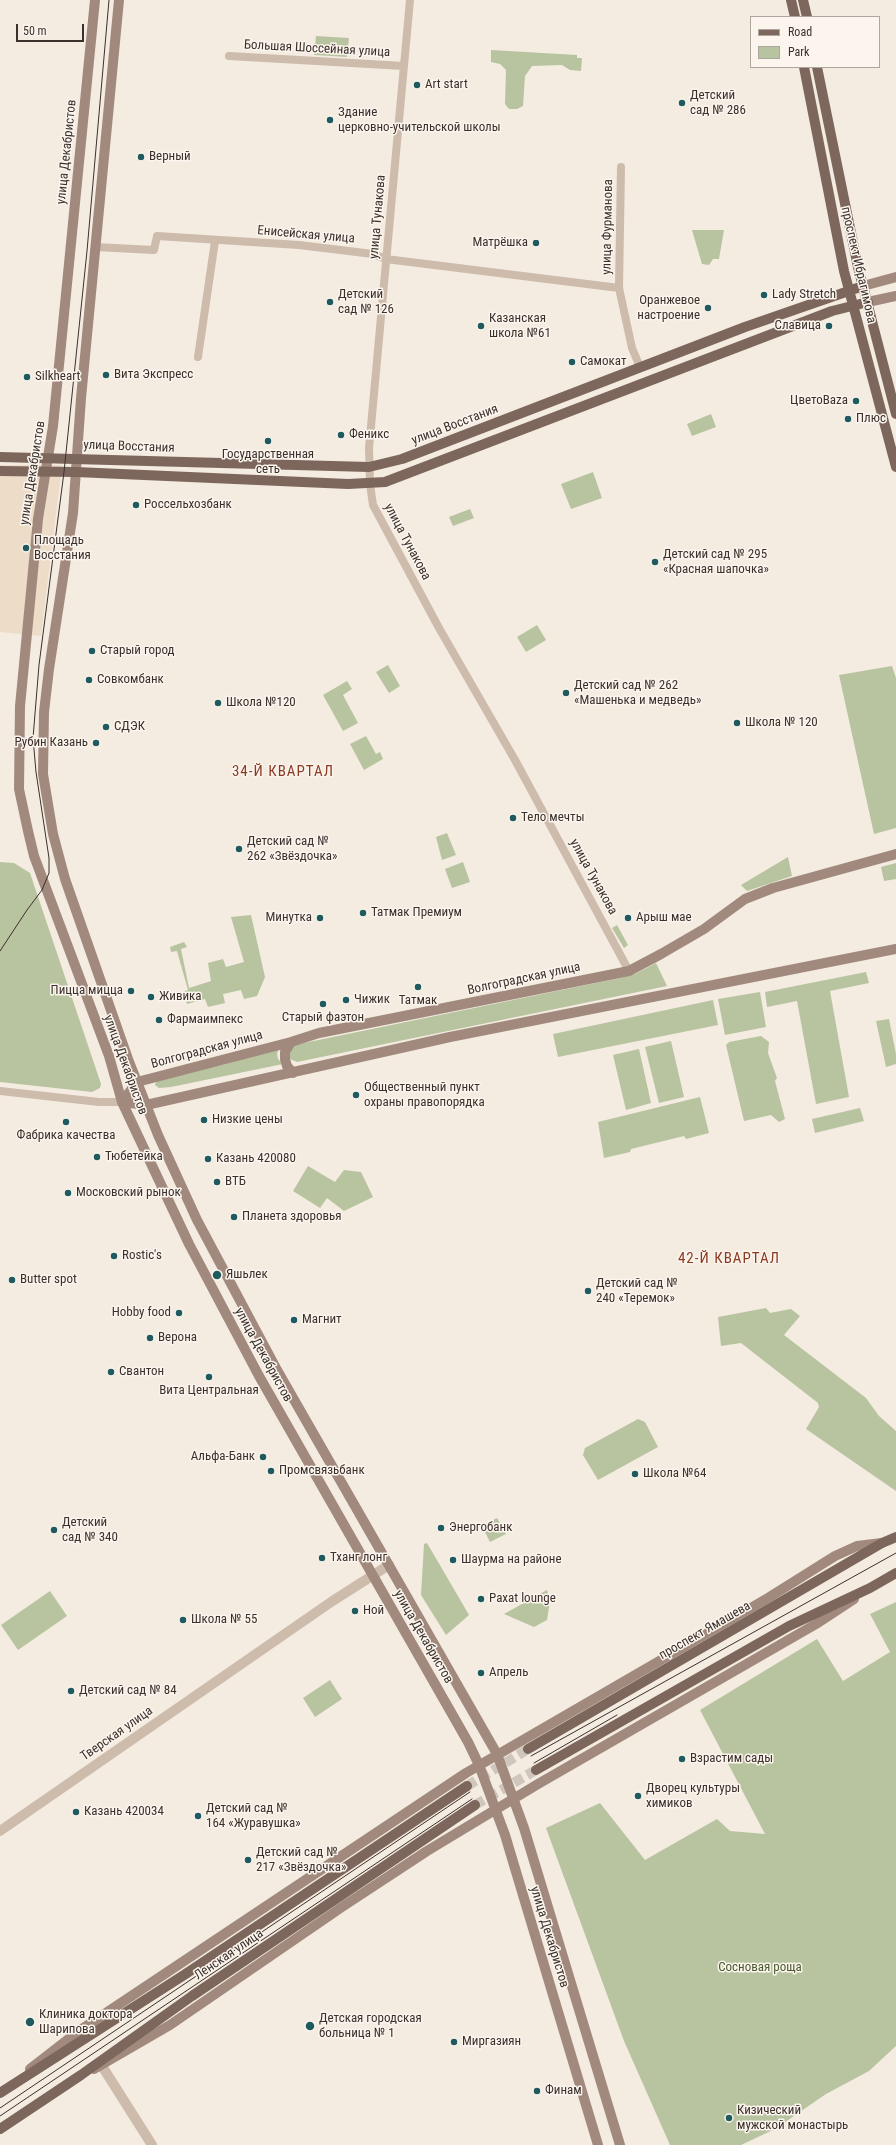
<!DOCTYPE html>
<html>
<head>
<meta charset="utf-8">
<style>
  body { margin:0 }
  #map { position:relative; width:896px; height:2145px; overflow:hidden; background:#f4ebe1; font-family:"Roboto Condensed",sans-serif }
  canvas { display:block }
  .legend { position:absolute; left:750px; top:16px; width:130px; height:52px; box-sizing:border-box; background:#fbf5ee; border:1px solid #aea6a0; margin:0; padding:5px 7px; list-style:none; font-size:12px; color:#3b302b }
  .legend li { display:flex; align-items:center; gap:8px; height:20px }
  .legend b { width:20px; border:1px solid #aea6a0 }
  .scale { position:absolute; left:16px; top:24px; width:68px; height:18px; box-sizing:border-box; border:2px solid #3b302b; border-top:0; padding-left:5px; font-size:12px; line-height:14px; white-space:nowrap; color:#3b302b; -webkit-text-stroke:3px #fbf5ee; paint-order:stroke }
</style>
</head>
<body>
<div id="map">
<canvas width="896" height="2145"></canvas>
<ul class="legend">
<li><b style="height:5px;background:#7d675c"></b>Road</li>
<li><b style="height:11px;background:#b8c4a0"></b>Park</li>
</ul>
<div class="scale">50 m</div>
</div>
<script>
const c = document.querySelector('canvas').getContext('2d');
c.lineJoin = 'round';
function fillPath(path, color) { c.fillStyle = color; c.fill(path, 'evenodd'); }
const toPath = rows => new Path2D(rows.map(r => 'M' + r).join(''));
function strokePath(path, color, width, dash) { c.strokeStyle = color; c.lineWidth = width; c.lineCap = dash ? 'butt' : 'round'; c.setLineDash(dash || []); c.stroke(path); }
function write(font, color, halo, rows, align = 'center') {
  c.font = font + ' "Roboto Condensed",sans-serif'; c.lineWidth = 3; c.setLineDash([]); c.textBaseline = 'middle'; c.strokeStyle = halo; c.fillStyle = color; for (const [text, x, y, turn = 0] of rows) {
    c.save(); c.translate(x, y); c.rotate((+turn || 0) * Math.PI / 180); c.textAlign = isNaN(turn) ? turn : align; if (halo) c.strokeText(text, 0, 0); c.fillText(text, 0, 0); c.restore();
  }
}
const green = toPath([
  [316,36,349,38,347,57,314,55],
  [491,50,577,55,577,58,582,58,581,71,570,70,562,65,532,66,525,76,523,106,517,109,509,109,505,104,506,70,500,64,491,62],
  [692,230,724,230,719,259,713,259,709,265,702,264],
  [711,414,716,427,692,436,687,424],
  [593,472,602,498,571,509,561,484],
  [470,509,474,518,453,526,449,517],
  [537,625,546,640,526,652,517,637],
  [388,665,400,686,389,693,376,672],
  [892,666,896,678,896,828,874,834,839,675],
  [347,681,352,689,343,695,358,723,343,731,323,695],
  [366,736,376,754,380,752,383,759,364,770,350,744],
  [447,833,456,855,442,860,436,837],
  [788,857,792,876,747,891,741,885],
  [0,862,14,863,30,873,101,1084,100,1088,92,1092,0,1082],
  [463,862,470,882,452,888,445,869],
  [896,863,896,879,884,881,881,867],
  [251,915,265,977,257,996,244,999,241,990,223,994,225,1003,208,1007,205,999,187,1004,183,992,188,990,177,951,171,952,170,947,184,942,187,947,181,949,189,988,211,981,208,963,223,959,226,967,244,962,231,917],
  [617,925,628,945,624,948,612,928],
  [656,963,667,986,297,1062,290,1059,289,1055,294,1045,620,978,635,974],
  [866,972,869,983,830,991,849,1097,816,1104,797,1001,767,1007,765,992],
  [760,992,766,1027,725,1035,718,999],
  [713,1000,718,1025,558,1057,553,1034],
  [889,1019,896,1054,896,1064,886,1067,876,1021],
  [761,1036,769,1042,768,1053,777,1078,775,1081,785,1119,779,1122,771,1115,744,1121,726,1045,729,1042],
  [671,1041,684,1097,659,1103,645,1047],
  [280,1048,277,1053,278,1059,283,1064,171,1087,159,1088,155,1085,157,1079,226,1064,262,1052],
  [639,1049,651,1103,626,1110,613,1055],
  [700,1097,709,1133,686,1139,684,1136,631,1149,630,1152,604,1158,598,1122],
  [860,1108,864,1121,815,1133,812,1119],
  [308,1166,335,1182,344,1170,361,1172,373,1197,344,1211,327,1198,320,1208,293,1191],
  [766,1308,770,1313,791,1309,800,1316,784,1335,866,1398,879,1416,896,1431,896,1491,806,1429,819,1407,818,1403,741,1343,721,1346,718,1317],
  [638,1419,645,1422,658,1447,598,1480,583,1455,585,1448],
  [497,1518,506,1534,490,1542,482,1526],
  [427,1543,469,1615,446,1635,421,1595,424,1544],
  [547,1590,550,1601,547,1620,534,1627,504,1614],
  [50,1591,67,1616,18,1650,1,1625],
  [896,1602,896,2046,869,2071,826,2094,775,2129,741,2145,670,2145,624,2041,546,1828,600,1803,645,1860,717,1819,730,1831,765,1834,700,1710,817,1639,843,1681,890,1652,870,1614],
  [330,1680,342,1699,315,1717,303,1698]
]);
const plaza = toPath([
  [0,465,62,465,41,636,0,632]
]);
const primaryTunnel = toPath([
  [467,1786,528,1749],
  [475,1805,536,1770]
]);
const minor = toPath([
  [410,0,369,448,370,484,373,505,439,628,515,760,629,971],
  [229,56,404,66],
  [621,167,619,288,632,348,640,367],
  [95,247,154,250,157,236,299,245,373,254,386,259,619,288],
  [198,357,215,241],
  [0,1091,99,1102,122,1102]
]);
const tertiary = toPath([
  [0,1831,331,1602,389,1565],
  [102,2066,152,2145]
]);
const secondary = toPath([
  [95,0,53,426,38,519,20,706,19,789,28,831,34,856,109,1056,122,1102,189,1244,259,1376,468,1742,479,1765,505,1835,598,2145],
  [119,0,81,398,73,513,49,669,44,712,43,774,53,834,65,879,128,1059,158,1135,197,1220,277,1370,497,1754,524,1828,620,2145],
  [863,286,896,277],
  [868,302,896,296],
  [291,1042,285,1052,285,1059,287,1066,293,1073],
  [122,1102,137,1082,291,1042,319,1033,629,971,661,954,704,929,745,899,773,888,896,854],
  [122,1102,146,1105,450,1037,896,949],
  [30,2069,79,2031,466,1773,768,1598,835,1556,857,1546,882,1543],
  [94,2069,170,2025,342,1907,427,1851,538,1784,816,1624,854,1599]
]);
const primary = toPath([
  [791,0,795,17],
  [803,0,807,17],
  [804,67,844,271,896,467],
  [817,67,858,267,896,414],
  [0,457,369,467,402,459,745,327,863,286],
  [0,471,76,472,348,484,385,482,832,311,868,302],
  [528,1749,882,1543,896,1537],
  [536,1770,789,1626,870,1588,896,1573],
  [0,2093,184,1975,467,1786],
  [0,2129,81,2075,192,1996,475,1805]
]);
const tram = toPath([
  [0,951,27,910,42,890,49,873,49,858,36,772,33,738,39,665,64,472,87,251,109,0],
  [531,1756,896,1553],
  [534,1763,617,1715],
  [0,2108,470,1792],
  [0,2116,472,1799]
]);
const markers = [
  [417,85,4,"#1f5a5e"],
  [682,103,4,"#1f5a5e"],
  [330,120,4,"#1f5a5e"],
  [141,157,4,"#1f5a5e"],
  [536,243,4,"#1f5a5e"],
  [764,295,4,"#1f5a5e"],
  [330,302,4,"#1f5a5e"],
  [708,308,4,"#1f5a5e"],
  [481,326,4,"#1f5a5e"],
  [829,326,4,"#1f5a5e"],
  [572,362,4,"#1f5a5e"],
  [106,375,4,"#1f5a5e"],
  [27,377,4,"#1f5a5e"],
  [856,401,4,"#1f5a5e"],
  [848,419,4,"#1f5a5e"],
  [341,435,4,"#1f5a5e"],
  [268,441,4,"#1f5a5e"],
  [136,505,4,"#1f5a5e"],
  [26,548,4,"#1f5a5e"],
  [655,562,4,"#1f5a5e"],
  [92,651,4,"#1f5a5e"],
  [89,680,4,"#1f5a5e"],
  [566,693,4,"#1f5a5e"],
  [218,703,4,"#1f5a5e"],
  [737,723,4,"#1f5a5e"],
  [106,727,4,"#1f5a5e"],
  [96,743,4,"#1f5a5e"],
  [513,818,4,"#1f5a5e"],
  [239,849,4,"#1f5a5e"],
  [363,913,4,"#1f5a5e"],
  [320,918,4,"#1f5a5e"],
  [628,918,4,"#1f5a5e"],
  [418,987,4,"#1f5a5e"],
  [131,991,4,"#1f5a5e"],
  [151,997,4,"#1f5a5e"],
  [346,1000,4,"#1f5a5e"],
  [323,1004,4,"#1f5a5e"],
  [159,1020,4,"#1f5a5e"],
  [356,1095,4,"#1f5a5e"],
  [204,1120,4,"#1f5a5e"],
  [66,1122,4,"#1f5a5e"],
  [97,1157,4,"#1f5a5e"],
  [208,1159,4,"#1f5a5e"],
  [217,1182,4,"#1f5a5e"],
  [68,1193,4,"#1f5a5e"],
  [234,1217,4,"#1f5a5e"],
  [114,1256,4,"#1f5a5e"],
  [217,1275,5,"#1f5a5e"],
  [12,1280,4,"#1f5a5e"],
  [588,1291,4,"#1f5a5e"],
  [179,1313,4,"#1f5a5e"],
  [294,1320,4,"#1f5a5e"],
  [150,1338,4,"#1f5a5e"],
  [111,1372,4,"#1f5a5e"],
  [209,1377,4,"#1f5a5e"],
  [263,1457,4,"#1f5a5e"],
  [271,1471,4,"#1f5a5e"],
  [635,1474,4,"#1f5a5e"],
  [441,1528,4,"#1f5a5e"],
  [54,1530,4,"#1f5a5e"],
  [322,1558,4,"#1f5a5e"],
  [453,1560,4,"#1f5a5e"],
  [481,1599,4,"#1f5a5e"],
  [355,1611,4,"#1f5a5e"],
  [183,1620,4,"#1f5a5e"],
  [481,1673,4,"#1f5a5e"],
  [71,1691,4,"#1f5a5e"],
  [682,1759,4,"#1f5a5e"],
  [638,1796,4,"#1f5a5e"],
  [76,1812,4,"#1f5a5e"],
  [198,1816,4,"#1f5a5e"],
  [248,1860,4,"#1f5a5e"],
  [30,2022,5,"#1f5a5e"],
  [310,2026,5,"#1f5a5e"],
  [454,2042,4,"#1f5a5e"],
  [537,2091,4,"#1f5a5e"],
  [729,2118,4,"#1f5a5e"]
];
const streetNames = [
  ["Большая Шоссейная улица",317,49,3],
  ["улица Декабристов",67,152,-84],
  ["улица Тунакова",378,217,-85],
  ["улица Фурманова",608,227,-89],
  ["Енисейская улица",306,235,5],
  ["проспект Ибрагимова",858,265,77],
  ["улица Восстания",455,425,-21],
  ["улица Восстания",129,447,2],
  ["улица Декабристов",33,473,-81],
  ["улица Тунакова",407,542,62],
  ["улица Тунакова",593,877,61],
  ["Волгоградская улица",524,979,-12],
  ["Волгоградская улица",207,1050,-15],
  ["улица Декабристов",125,1065,70],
  ["улица Декабристов",263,1355,61],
  ["проспект Ямашева",705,1631,-30],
  ["улица Декабристов",423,1637,60],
  ["Тверская улица",117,1734,-35],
  ["улица Декабристов",549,1937,73],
  ["Ленская улица",229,1955,-34]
];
const poiNames = [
  ["Art start",425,85],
  ["Детский",690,96],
  ["сад № 286",690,111],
  ["Здание",338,113],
  ["церковно-учительской школы",338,128],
  ["Верный",149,157],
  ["Матрёшка",528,243,"right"],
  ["Детский",338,295],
  ["сад № 126",338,310],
  ["Lady Stretch",772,295],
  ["Оранжевое",700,301,"right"],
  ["настроение",700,316,"right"],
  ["Казанская",489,319],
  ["школа №61",489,334],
  ["Славица",821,326,"right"],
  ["Самокат",580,362],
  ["Вита Экспресс",114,375],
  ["Silkheart",35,377],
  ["ЦветоBaza",848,401,"right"],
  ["Плюс",856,419],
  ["Феникс",349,435],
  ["Государственная",268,455,"center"],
  ["сеть",268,470,"center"],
  ["Россельхозбанк",144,505],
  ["Площадь",34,541],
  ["Восстания",34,556],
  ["Детский сад № 295",663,555],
  ["«Красная шапочка»",663,570],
  ["Старый город",100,651],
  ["Совкомбанк",97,680],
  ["Детский сад № 262",574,686],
  ["«Машенька и медведь»",574,701],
  ["Школа №120",226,703],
  ["Школа № 120",745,723],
  ["СДЭК",114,727],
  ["Рубин Казань",88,743,"right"],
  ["Тело мечты",521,818],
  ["Детский сад №",247,842],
  ["262 «Звёздочка»",247,857],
  ["Татмак Премиум",371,913],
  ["Минутка",312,918,"right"],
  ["Арыш мае",636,918],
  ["Пицца мицца",123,991,"right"],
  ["Живика",159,997],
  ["Чижик",354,1000],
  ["Татмак",418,1001,"center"],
  ["Старый фаэтон",323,1018,"center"],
  ["Фармаимпекс",167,1020],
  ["Общественный пункт",364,1088],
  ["охраны правопорядка",364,1103],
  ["Низкие цены",212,1120],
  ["Фабрика качества",66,1136,"center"],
  ["Тюбетейка",105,1157],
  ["Казань 420080",216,1159],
  ["ВТБ",225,1182],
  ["Московский рынок",76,1193],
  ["Планета здоровья",242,1217],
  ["Rostic's",122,1256],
  ["Яшьлек",226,1275],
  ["Butter spot",20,1280],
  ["Детский сад №",596,1284],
  ["240 «Теремок»",596,1299],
  ["Hobby food",171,1313,"right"],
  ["Магнит",302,1320],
  ["Верона",158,1338],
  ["Свантон",119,1372],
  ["Вита Центральная",209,1391,"center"],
  ["Альфа-Банк",255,1457,"right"],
  ["Промсвязьбанк",279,1471],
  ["Школа №64",643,1474],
  ["Детский",62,1523],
  ["сад № 340",62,1538],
  ["Энергобанк",449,1528],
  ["Тханг лонг",330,1558],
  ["Шаурма на районе",461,1560],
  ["Paxat lounge",489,1599],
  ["Ной",363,1611],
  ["Школа № 55",191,1620],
  ["Апрель",489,1673],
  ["Детский сад № 84",79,1691],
  ["Взрастим сады",690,1759],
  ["Дворец культуры",646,1789],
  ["химиков",646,1804],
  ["Детский сад №",206,1809],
  ["164 «Журавушка»",206,1824],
  ["Казань 420034",84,1812],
  ["Детский сад №",256,1853],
  ["217 «Звёздочка»",256,1868],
  ["Клиника доктора",39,2015],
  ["Шарипова",39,2030],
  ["Детская городская",319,2019],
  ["больница № 1",319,2034],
  ["Миргазиян",462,2042],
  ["Финам",545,2091],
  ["Кизический",737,2111],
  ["мужской монастырь",737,2126]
];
const parkNames = [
  ["Сосновая роща",760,1968]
];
const quarterNames = [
  ["34-Й КВАРТАЛ",283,772],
  ["42-Й КВАРТАЛ",729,1259]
];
fillPath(green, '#b8c4a0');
fillPath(plaza, '#ecdcc8');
strokePath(primaryTunnel, '#cfc6bd', 10, [10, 5]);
strokePath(minor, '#cdbbac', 8);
strokePath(tertiary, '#cdbbac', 10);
strokePath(secondary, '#a18a7d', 10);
strokePath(primary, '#7d675c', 10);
strokePath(tram, '#3b302b', 1);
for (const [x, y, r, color] of markers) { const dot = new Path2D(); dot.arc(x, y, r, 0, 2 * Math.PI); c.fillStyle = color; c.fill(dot); strokePath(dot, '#fbf5ee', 1.5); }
write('13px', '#3b302b', '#fbf5ee', streetNames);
write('13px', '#3b302b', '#fbf5ee', poiNames, 'left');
write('13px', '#4a5a2e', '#fbf5ee', parkNames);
c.letterSpacing = '1px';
write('15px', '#8c3b22', '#fbf5ee', quarterNames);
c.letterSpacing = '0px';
</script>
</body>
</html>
